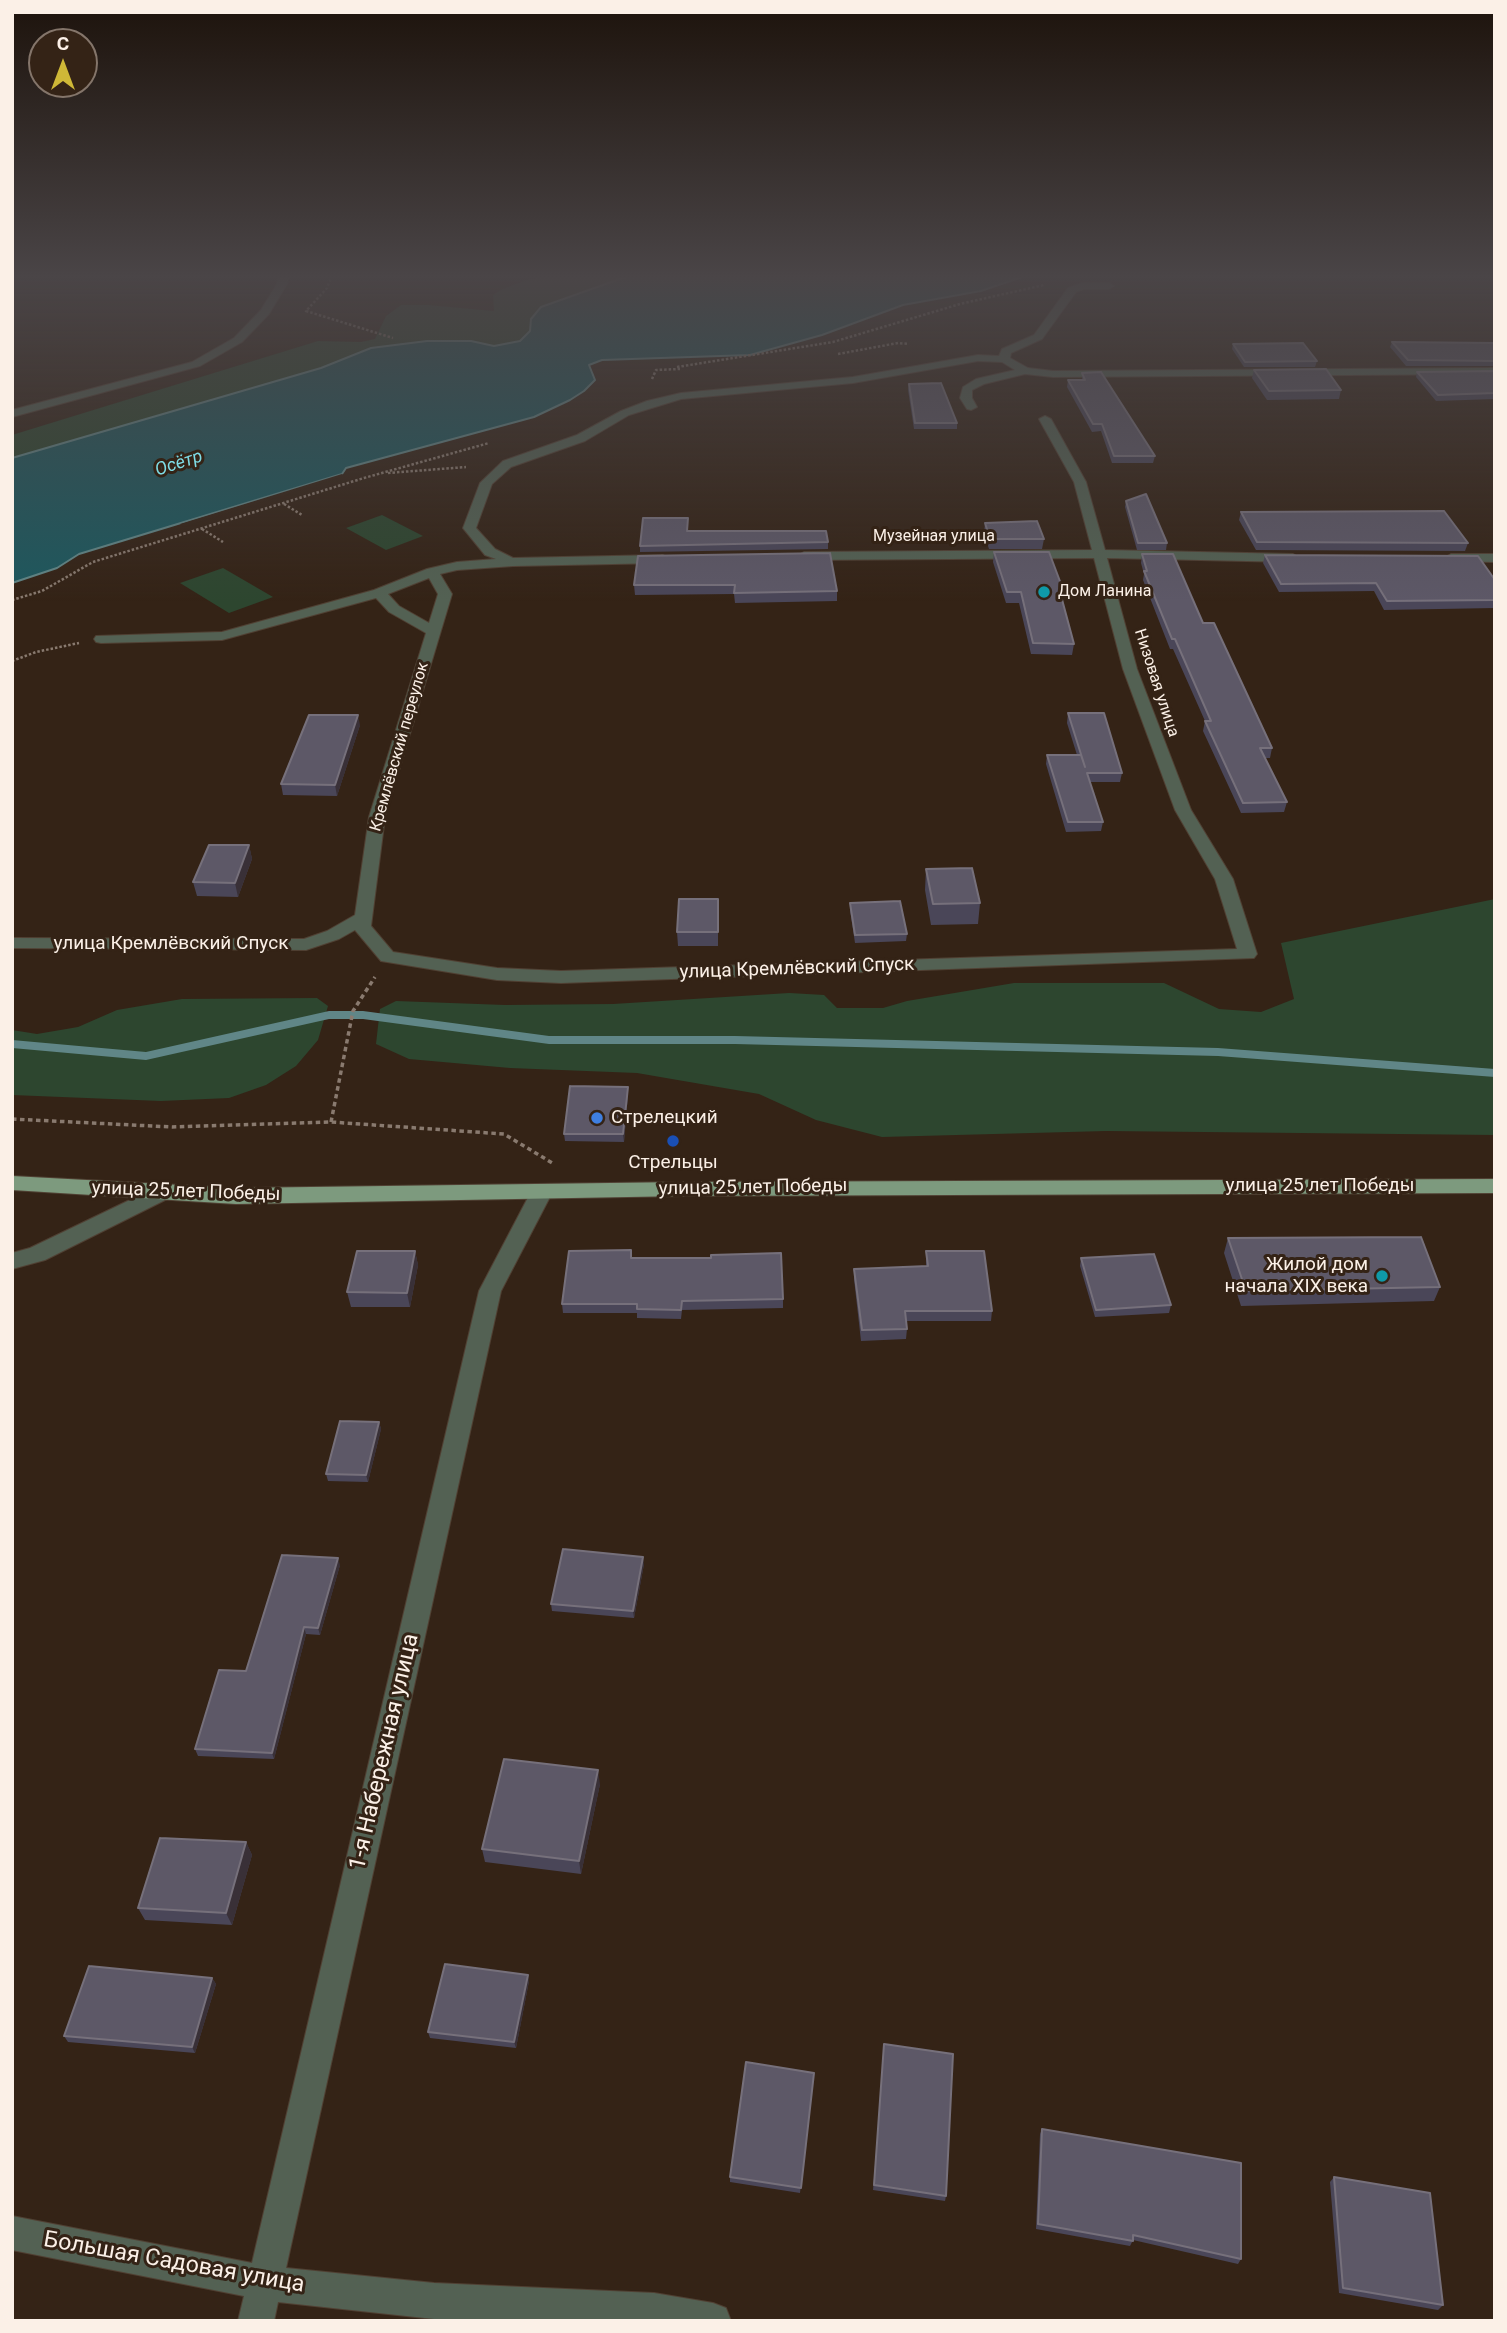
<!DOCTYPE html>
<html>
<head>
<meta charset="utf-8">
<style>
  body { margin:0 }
  #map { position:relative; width:1507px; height:2333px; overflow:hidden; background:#342316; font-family:Roboto,sans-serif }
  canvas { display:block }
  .frame { position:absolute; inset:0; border:14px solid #fbf0e7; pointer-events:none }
  .north { position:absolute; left:28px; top:28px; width:70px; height:70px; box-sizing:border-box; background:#342316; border:2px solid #84756a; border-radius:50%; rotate:0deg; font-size:19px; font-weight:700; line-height:28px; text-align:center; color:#fbf0e7 }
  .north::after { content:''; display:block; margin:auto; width:24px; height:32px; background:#cfb837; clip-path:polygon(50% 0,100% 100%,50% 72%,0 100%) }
</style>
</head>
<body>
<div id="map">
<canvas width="1507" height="2333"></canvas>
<div class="frame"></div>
<div class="north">С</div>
</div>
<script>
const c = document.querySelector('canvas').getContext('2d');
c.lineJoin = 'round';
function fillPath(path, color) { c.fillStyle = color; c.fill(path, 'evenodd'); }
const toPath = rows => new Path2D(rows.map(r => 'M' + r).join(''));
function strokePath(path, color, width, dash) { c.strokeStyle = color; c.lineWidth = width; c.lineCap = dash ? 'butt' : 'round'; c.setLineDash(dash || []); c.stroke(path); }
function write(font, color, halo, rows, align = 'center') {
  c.font = font + ' Roboto,sans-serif'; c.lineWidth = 6; c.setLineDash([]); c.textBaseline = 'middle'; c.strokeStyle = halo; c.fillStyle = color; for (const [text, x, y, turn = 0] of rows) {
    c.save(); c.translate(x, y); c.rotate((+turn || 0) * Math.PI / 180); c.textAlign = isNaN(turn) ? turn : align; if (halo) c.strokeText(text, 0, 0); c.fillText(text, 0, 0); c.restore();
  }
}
const green = toPath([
  [556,275,631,275,541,307,531,319,530,331,520,341,494,346,471,341,427,341,371,348,321,368,12,458,12,435,318,341,361,342,375,339,386,316,401,305,429,305,494,311,493,295,502,289,530,279],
  [382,515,423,536,386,550,346,528],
  [223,568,273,597,229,613,180,583],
  [1495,899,1495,1135,1106,1131,882,1137,816,1120,759,1094,637,1073,510,1068,409,1059,376,1044,380,1009,396,1001,505,1005,613,1004,789,993,824,995,837,1008,883,1008,907,1001,1014,983,1164,983,1219,1009,1261,1012,1294,999,1281,943],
  [317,998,328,1006,318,1040,296,1066,266,1085,229,1098,161,1101,12,1095,12,1030,37,1034,78,1027,117,1010,182,999]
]);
const water = toPath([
  [631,275,1028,275,981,291,903,305,822,335,750,355,602,360,589,365,595,380,584,391,570,400,534,417,346,468,342,474,79,554,57,568,12,583,12,458,321,368,371,348,427,341,471,341,494,346,520,341,530,331,531,319,541,307,631,275]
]);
const pier = toPath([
  [342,474,345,476,184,527,180,524]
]);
const stream = toPath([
  [329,1011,363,1011,549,1036,735,1036,1218,1048,1495,1069,1495,1077,1218,1056,735,1044,549,1044,363,1019,329,1019,146,1060,12,1048,12,1040,146,1052,329,1011]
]);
const pathFar1 = toPath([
  [332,275,327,288,306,311,393,338],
  [838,354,898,343,909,344],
  [677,367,833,342,960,304,1044,285],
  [652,379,656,370,680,369],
  [388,473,466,467],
  [284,504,302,515],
  [202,529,223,542],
  [12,600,42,591,93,562,364,478,489,443],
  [12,661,36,652,79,643]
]);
const path = toPath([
  [12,1119,172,1127,331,1122,504,1134,554,1164],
  [331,1122,353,1011,375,977]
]);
const minor = toPath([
  [279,275,289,275,287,284,269,314,242,342,200,366,12,417,12,410,192,362,234,338,261,310,277,284,279,275],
  [1083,283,1109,283,1114,286,1109,289,1084,289,1076,292,1042,339,1011,353,1010,358,1028,368,1053,371,1495,368,1495,374,1053,377,1025,374,984,384,972,390,972,398,977,407,971,410,967,409,960,398,963,387,976,379,1015,370,1002,362,978,361,853,383,681,399,629,415,585,441,511,467,492,484,476,528,495,549,513,558,663,555,670,559,663,563,513,566,457,570,440,574,452,594,385,817,371,926,393,952,497,968,561,971,1237,949,1215,879,1175,810,1123,669,1094,558,804,560,797,556,804,552,1092,550,1074,482,1039,419,1045,416,1051,419,1086,482,1105,550,1293,554,1300,558,1293,562,1107,558,1137,669,1191,810,1233,879,1257,954,1254,958,561,983,497,980,381,961,355,930,339,939,306,950,12,948,12,938,304,939,327,931,355,915,369,817,426,633,389,612,376,598,222,640,101,643,96,642,94,639,96,636,222,632,374,590,427,569,457,562,496,559,485,555,463,528,480,483,503,461,577,435,621,411,647,401,681,393,853,377,978,355,999,356,1002,349,1034,335,1068,288,1083,283],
  [429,578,438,594,429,623,399,606,388,594,429,578],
  [1451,554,1495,554,1495,562,1446,561,1444,558,1451,554],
  [161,1185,169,1188,172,1193,169,1198,45,1260,12,1269,12,1253,30,1248,161,1185],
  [541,1185,549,1188,552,1193,501,1291,286,2268,434,2283,654,2293,713,2303,726,2308,731,2321,481,2321,434,2319,278,2302,274,2321,238,2321,244,2296,12,2250,12,2216,252,2263,479,1291,533,1188,541,1185]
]);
const major = toPath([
  [12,1176,236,1188,684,1182,1495,1179,1495,1193,684,1196,236,1204,12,1190,12,1176]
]);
const wall = toPath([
  [1392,342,1495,343,1495,366,1406,366,1390,347],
  [1233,344,1317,361,1315,367,1244,367,1232,349],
  [1254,370,1341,390,1339,399,1267,400,1252,378],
  [1495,371,1495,399,1436,401,1416,377,1417,372],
  [1082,373,1155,456,1153,463,1112,463,1101,431,1092,432,1067,387,1068,380,1082,380],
  [909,384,957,423,957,429,914,429,908,390],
  [1126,501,1167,543,1166,550,1137,550,1125,507],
  [1241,512,1468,543,1465,551,1256,550,1239,520],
  [985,523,1044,539,1042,549,989,549,984,533],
  [687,531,828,542,828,549,640,552,640,546],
  [994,552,1064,592,1062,601,1074,644,1072,655,1031,654,1019,603,1006,603,993,562],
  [1142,554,1203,623,1272,748,1270,758,1265,758,1287,802,1284,812,1241,813,1203,731,1205,721,1173,649,1170,649,1143,580,1144,574,1141,563],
  [1265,555,1495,580,1495,608,1384,610,1374,591,1279,592,1263,563],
  [638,556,837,591,837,601,735,603,734,594,635,595,634,585],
  [1068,713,1122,773,1120,782,1090,782,1103,822,1101,831,1066,832,1046,764,1047,755,1077,755,1067,723],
  [360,725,337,796,283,795,281,784],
  [249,845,252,859,238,897,197,896,193,882],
  [926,869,980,903,978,924,931,925,925,890],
  [718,899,718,946,678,946,677,932],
  [850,903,907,934,906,941,855,943,850,910],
  [628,1094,624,1142,565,1141,564,1134],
  [1228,1238,1440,1287,1434,1301,1241,1306,1224,1253],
  [415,1251,418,1265,410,1307,351,1307,347,1292],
  [926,1251,992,1311,991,1321,906,1321,907,1329,906,1339,861,1341,854,1279,854,1269,926,1266],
  [632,1258,783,1299,783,1308,682,1310,681,1319,637,1318,637,1313,563,1313,562,1304],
  [1081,1258,1171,1305,1169,1313,1095,1317,1080,1266],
  [379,1422,381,1429,368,1482,328,1481,326,1474],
  [644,1564,634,1618,552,1611,551,1604],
  [340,1565,320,1635,306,1634,274,1759,198,1756,195,1749,246,1671],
  [600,1784,581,1874,485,1862,482,1849],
  [246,1842,252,1855,232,1925,145,1920,138,1908],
  [212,1978,216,1984,195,2053,68,2042,64,2036],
  [529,1981,516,2048,430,2038,428,2032],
  [884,2050,946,2196,945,2201,873,2190],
  [814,2073,800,2193,730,2182,730,2177],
  [1042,2129,1241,2259,1238,2264,1133,2240,1130,2246,1036,2229,1040,2134],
  [1334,2177,1443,2305,1438,2310,1339,2293,1330,2182]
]);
const shadedWall = toPath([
  [358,715,360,725,337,796,335,785],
  [249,845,252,859,238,897,235,883],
  [628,1087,628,1094,624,1142,623,1134],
  [415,1251,418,1265,410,1307,407,1293],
  [379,1422,381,1429,368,1482,366,1475],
  [643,1557,644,1564,634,1618,633,1611],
  [338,1558,340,1565,320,1635,318,1628],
  [304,1627,306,1634,274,1759,272,1753],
  [598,1770,600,1784,581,1874,579,1861],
  [246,1842,252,1855,232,1925,226,1913],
  [528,1975,529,1981,516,2048,514,2042],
  [212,1978,216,1984,195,2053,192,2047]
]);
const building = toPath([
  [1392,342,1495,343,1495,361,1408,360,1392,342],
  [1303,343,1317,361,1245,362,1233,344,1303,343],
  [1326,369,1341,390,1269,391,1254,370,1326,369],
  [1495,371,1495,393,1438,395,1417,372,1495,371],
  [1101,372,1155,456,1114,456,1102,424,1093,424,1068,380,1085,380,1082,373,1101,372],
  [941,383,957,423,915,423,909,384,941,383],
  [1146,494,1167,543,1138,543,1126,501,1146,494],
  [1444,511,1468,543,1257,542,1241,512,1444,511],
  [643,518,688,518,687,531,826,531,828,542,640,546,643,518],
  [1037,521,1044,539,990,539,985,523,1037,521],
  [994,552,1049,552,1064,592,1060,592,1074,644,1033,643,1021,592,1007,592,994,552],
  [830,553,837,591,734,593,735,585,634,585,638,556,830,553],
  [1142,554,1173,554,1203,623,1214,623,1272,748,1260,748,1287,802,1243,803,1205,721,1211,721,1175,639,1172,639,1144,571,1147,571,1142,554],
  [1265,555,1478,556,1495,580,1495,600,1387,601,1376,583,1281,584,1265,555],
  [1068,713,1104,713,1122,773,1087,773,1103,822,1068,822,1047,755,1081,755,1085,767,1068,713],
  [309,715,358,715,335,785,281,784,309,715],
  [209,845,249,845,235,883,193,882,209,845],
  [972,868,980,903,933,904,926,869,972,868],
  [679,899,718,899,718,932,677,932,679,899],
  [900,901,907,934,855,935,850,903,900,901],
  [570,1086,628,1087,623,1134,564,1134,570,1086],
  [1421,1237,1440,1287,1246,1291,1228,1238,1421,1237],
  [631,1250,631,1258,711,1258,711,1255,781,1253,783,1299,682,1301,681,1310,637,1309,637,1304,562,1304,569,1251,631,1250],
  [357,1251,415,1251,407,1293,347,1292,357,1251],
  [926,1251,984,1251,992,1311,905,1311,907,1329,862,1330,854,1269,928,1266,926,1251],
  [1154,1254,1171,1305,1096,1310,1081,1258,1154,1254],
  [340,1421,379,1422,366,1475,326,1474,340,1421],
  [563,1549,643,1557,633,1611,551,1604,563,1549],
  [282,1555,338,1558,318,1628,304,1627,272,1753,195,1749,219,1670,246,1671,282,1555],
  [504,1759,598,1770,579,1861,482,1849,504,1759],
  [160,1838,246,1842,226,1913,138,1908,160,1838],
  [445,1964,528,1975,514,2042,428,2032,445,1964],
  [89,1966,212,1978,192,2047,64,2036,89,1966],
  [884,2044,953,2054,946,2196,874,2185,884,2044],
  [746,2062,814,2073,801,2188,730,2177,746,2062],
  [1042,2129,1241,2163,1241,2259,1133,2235,1133,2241,1038,2224,1042,2129],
  [1334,2177,1430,2193,1443,2305,1343,2288,1334,2177]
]);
const markers = [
  [1044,592,7,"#0f9aa8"],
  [597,1118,7,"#3f7fe0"],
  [673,1141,7,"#1a4fb4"],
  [1382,1276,7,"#0f9aa8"]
];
const farStreetnames = [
  ["Музейная улица",934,537],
  ["Низовая улица",1156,683,72],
  ["Кремлёвский переулок",400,747,-74]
];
const farPoinames = [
  ["Дом Ланина",1058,592]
];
const farWaternames = [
  ["Осётр",179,464,-18]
];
const streetNames = [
  ["улица Кремлёвский Спуск",171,944],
  ["улица Кремлёвский Спуск",797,969,-2],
  ["улица 25 лет Победы",1320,1186],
  ["улица 25 лет Победы",753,1188,-1],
  ["улица 25 лет Победы",186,1192,2]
];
const poiNames = [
  ["Стрелецкий",611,1118],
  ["Стрельцы",673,1163,"center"],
  ["Жилой дом",1368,1265,"right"],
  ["начала XIX века",1368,1287,"right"]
];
const nearStreetnames = [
  ["1-я Набережная улица",385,1752,-77],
  ["Большая Садовая улица",174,2263,10]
];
fillPath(green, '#2d462f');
fillPath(water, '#1d585e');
strokePath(water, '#608687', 2);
fillPath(pier, '#342316');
fillPath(stream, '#608687');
strokePath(minor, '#504033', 2);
strokePath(major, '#504033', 2);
strokePath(pathFar1, '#897a6f', 2.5, [2.5, 2]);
strokePath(path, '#897a6f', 3.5, [4.5, 3.5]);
fillPath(minor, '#536153');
fillPath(major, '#7d9a7e');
fillPath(wall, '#4a4658');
fillPath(shadedWall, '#393037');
fillPath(building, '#5d5867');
strokePath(building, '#76707b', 2);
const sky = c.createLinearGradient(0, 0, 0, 602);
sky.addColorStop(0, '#1d130c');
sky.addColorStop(0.46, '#4a4547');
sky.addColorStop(1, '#4a454700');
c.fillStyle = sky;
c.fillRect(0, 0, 1507, 602);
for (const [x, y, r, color] of markers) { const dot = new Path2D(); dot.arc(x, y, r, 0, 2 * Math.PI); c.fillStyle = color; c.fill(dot); strokePath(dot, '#342316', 2.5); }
write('16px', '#fbf0e7', '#342316', farStreetnames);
write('16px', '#fbf0e7', '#342316', farPoinames, 'left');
write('italic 18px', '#7edce5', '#342316', farWaternames);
write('19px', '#fbf0e7', '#342316', streetNames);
write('19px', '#fbf0e7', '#342316', poiNames, 'left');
write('23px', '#fbf0e7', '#342316', nearStreetnames);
</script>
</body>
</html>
